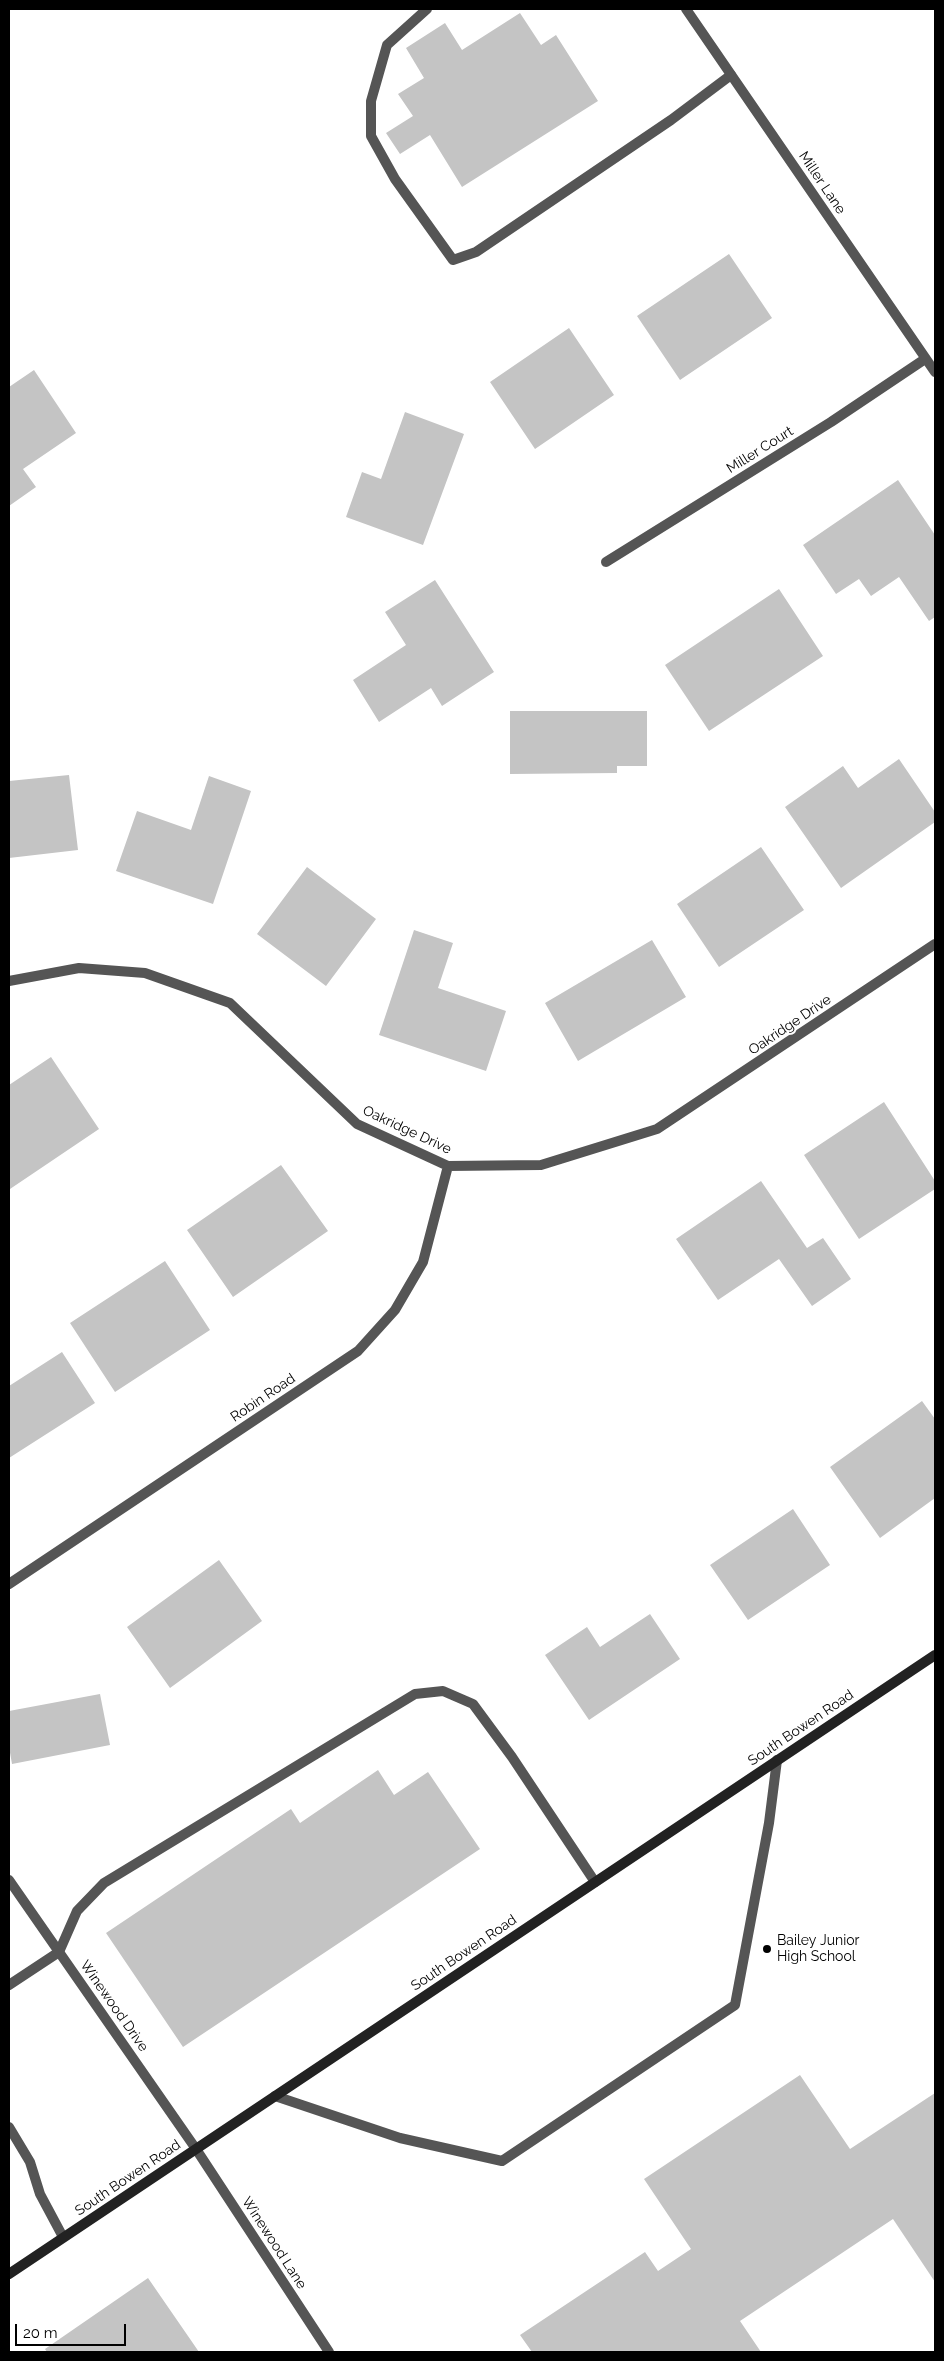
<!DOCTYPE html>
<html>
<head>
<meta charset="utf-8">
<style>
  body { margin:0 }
  #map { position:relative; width:944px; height:2361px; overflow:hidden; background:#fff; font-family:Raleway,sans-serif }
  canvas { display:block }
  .frame { position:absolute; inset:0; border:10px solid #000; pointer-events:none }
  .scale { position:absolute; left:15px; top:2324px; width:111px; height:22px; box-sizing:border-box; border:2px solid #000; border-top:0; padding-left:6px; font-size:15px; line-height:18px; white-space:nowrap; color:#000; -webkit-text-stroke:4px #fff; paint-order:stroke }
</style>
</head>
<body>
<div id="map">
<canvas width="944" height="2361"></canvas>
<div class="frame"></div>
<div class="scale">20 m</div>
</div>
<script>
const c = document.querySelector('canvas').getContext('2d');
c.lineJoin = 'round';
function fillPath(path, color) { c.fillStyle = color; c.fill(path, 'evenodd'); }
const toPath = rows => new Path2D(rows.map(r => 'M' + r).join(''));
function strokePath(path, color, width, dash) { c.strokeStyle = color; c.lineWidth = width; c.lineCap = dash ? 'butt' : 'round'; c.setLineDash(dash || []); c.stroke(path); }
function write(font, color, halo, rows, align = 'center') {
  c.font = font + ' Raleway,sans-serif'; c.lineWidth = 4; c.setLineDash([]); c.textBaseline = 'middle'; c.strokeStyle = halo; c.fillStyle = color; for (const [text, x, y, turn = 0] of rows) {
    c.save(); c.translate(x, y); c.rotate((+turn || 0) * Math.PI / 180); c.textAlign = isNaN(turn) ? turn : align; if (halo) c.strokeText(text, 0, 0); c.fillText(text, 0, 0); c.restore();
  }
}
const building = toPath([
  [520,13,541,45,556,35,598,101,462,187,430,135,400,154,386,133,413,116,398,94,424,78,406,48,445,23,462,50],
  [729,254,772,318,680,380,637,316],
  [569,328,614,395,535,449,490,382],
  [34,370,76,433,23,469,36,487,9,506,9,387],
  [405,412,464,434,423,545,346,517,362,472,381,479],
  [898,480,935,535,935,617,929,621,899,577,871,596,859,579,836,594,803,545],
  [435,580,494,672,442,706,431,688,379,722,353,680,406,645,385,612],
  [779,589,823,656,709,731,665,665],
  [510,711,647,711,647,766,617,766,617,773,510,774],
  [899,759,935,812,935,822,841,888,785,807,843,766,858,788],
  [69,775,78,850,9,858,9,781],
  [209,776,251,791,213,904,116,871,137,811,191,830],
  [761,847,804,910,719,967,677,904],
  [307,867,376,919,326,986,257,934],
  [414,930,453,943,438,988,506,1011,486,1071,379,1035],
  [652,940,686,997,578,1061,545,1003],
  [51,1057,99,1129,10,1189,9,1085],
  [884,1102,935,1181,935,1189,859,1239,804,1155],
  [281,1165,328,1231,233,1297,187,1230],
  [761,1181,807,1248,823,1238,851,1279,812,1306,779,1259,718,1300,676,1239],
  [165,1261,210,1330,115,1392,70,1323],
  [62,1352,95,1403,9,1458,9,1386],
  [922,1401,935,1419,935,1498,880,1538,830,1467],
  [793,1509,830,1565,748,1620,710,1565],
  [219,1560,262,1621,170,1688,127,1627],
  [650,1614,680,1659,589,1720,545,1655,587,1627,600,1647],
  [100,1694,110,1745,12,1764,9,1747,9,1711],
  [378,1770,394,1795,428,1772,480,1849,183,2047,106,1933,291,1809,300,1823],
  [800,2075,850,2149,935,2093,935,2282,893,2219,740,2321,761,2352,532,2352,520,2335,645,2252,658,2271,691,2249,644,2179],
  [148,2278,199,2352,47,2352,45,2349]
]);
const lane = toPath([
  [427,9,387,45,371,101,371,136,395,179,453,260,476,252,671,120,731,75],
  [9,1985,59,1952,77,1911,104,1883,415,1694,443,1691,473,1704,512,1757,595,1882],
  [275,2096,400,2138,502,2161,735,2005,769,1823,777,1760],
  [9,2127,30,2162,40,2194,63,2237]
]);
const street = toPath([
  [686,9,935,372],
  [606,562,831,422,925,359],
  [9,981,79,968,145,973,230,1003,357,1124,448,1166,541,1165,657,1129,935,944],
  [9,1584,358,1351,395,1310,423,1262,448,1166],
  [9,1880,196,2149,329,2352]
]);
const secondary = toPath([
  [9,2274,935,1655]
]);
const markers = [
  [767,1949,5,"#000"]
];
const streetNames = [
  ["Miller Lane",822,183,56],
  ["Miller Court",760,450,-32],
  ["Oakridge Drive",790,1025,-34],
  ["Oakridge Drive",407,1130,25],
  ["Robin Road",263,1398,-34],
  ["South Bowen Road",801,1728,-34],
  ["South Bowen Road",464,1953,-34],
  ["Winewood Drive",114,2006,55],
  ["South Bowen Road",128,2178,-34],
  ["Winewood Lane",274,2243,57]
];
const poiNames = [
  ["Bailey Junior",777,1941],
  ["High School",777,1957]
];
fillPath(building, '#c4c4c4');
strokePath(lane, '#555', 10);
strokePath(street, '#555', 10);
strokePath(secondary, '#222', 10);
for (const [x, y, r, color] of markers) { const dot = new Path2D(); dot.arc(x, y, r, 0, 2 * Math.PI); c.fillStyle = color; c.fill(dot); strokePath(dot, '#fff', 2); }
write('14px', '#000', '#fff', streetNames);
write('14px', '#000', '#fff', poiNames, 'left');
</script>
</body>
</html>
